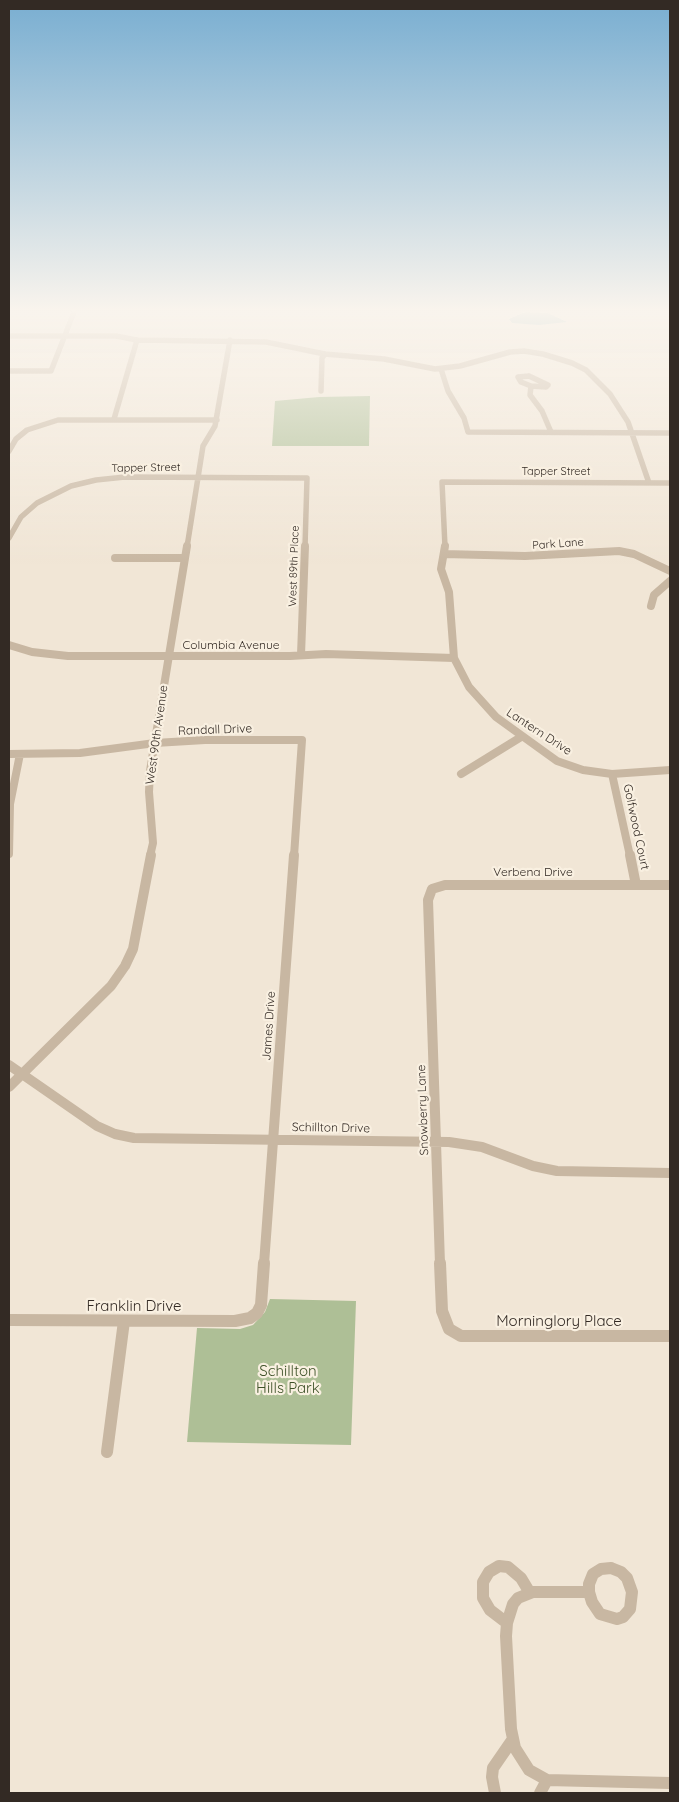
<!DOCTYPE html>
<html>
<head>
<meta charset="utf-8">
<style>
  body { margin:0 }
  #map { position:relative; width:679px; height:1802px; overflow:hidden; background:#f1e6d6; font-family:Quicksand,sans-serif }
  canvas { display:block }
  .frame { position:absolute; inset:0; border:10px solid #332a24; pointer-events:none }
</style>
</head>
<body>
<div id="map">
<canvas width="679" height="1802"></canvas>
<div class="frame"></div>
</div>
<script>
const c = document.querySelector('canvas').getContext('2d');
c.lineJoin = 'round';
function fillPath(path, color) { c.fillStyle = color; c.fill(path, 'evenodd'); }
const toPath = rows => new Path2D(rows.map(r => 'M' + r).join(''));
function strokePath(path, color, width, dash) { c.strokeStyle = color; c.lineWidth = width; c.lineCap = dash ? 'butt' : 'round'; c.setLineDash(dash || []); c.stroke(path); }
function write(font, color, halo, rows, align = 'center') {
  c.font = font + ' Quicksand,sans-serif'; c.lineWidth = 4.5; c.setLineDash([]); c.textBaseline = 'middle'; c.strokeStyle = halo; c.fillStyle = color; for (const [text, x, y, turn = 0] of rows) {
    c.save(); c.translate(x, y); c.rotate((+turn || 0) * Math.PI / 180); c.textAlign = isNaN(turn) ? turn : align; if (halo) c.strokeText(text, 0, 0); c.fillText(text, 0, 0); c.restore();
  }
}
const green = toPath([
  [370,396,369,446,272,446,275,401,319,397],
  [270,1299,356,1301,351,1445,187,1442,197,1328,240,1329,253,1325,265,1312]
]);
const water = toPath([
  [525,312,548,313,567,322,539,325,512,323,509,319]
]);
const minorFar3 = toPath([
  [9,336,116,336,137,340,266,342,325,354,384,359,435,369,460,366,510,352,524,351,543,354,572,363,586,370,610,394,628,422,649,483],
  [441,369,448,391,464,418,468,432,670,433],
  [9,371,51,371,74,312],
  [529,376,548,385,546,387,531,386,521,382,518,377,529,376],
  [531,386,530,395,542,411,551,432],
  [321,391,322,358,325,354],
  [114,419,137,340],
  [9,451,16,439,27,430,58,420,217,420],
  [9,538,21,517,37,503,71,486,96,480,125,477,307,478,305,547],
  [187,547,203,446,215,426,230,340],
  [445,547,442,482,670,483]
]);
const minorFar2 = toPath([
  [445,546,441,569,449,592,454,658,469,687,496,717,557,761,583,770,612,774,670,770],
  [444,554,525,556,619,551,634,554,670,571],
  [115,558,185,558],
  [651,606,654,595,670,581],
  [9,645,32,652,68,656,290,656,326,654,454,658],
  [301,655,305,546],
  [9,754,80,753,155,743,205,740,302,740,294,856],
  [461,774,521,737],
  [612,774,630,856],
  [9,854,10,804,20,754],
  [150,856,153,843,149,792,150,771,187,546]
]);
const minorFar1 = toPath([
  [630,855,636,885],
  [9,1065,97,1126,115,1134,134,1138,449,1142,482,1147,533,1166,557,1171,670,1173],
  [9,1087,111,986,125,966,133,949,151,855],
  [264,1264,294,855],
  [440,1264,428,900,432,889,445,885,670,885]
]);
const minor = toPath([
  [440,1263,442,1311,449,1329,461,1336,670,1336],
  [9,1320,235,1321,250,1318,257,1313,261,1305,264,1263],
  [107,1452,124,1321],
  [611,1568,621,1572,627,1578,632,1592,630,1609,623,1617,617,1619,600,1614,592,1602,589,1592,589,1584,593,1574,601,1569,611,1568],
  [589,1592,533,1592,518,1598,513,1604,507,1623,506,1636,511,1729,515,1748,529,1770,547,1780,670,1783],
  [507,1623,490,1610,483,1598,483,1582,489,1572,499,1566,508,1567,521,1578,530,1593],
  [495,1793,492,1777,493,1768,513,1739],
  [540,1793,547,1780]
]);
const farStreetnames = [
  ["Tapper Street",146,468,-1],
  ["Tapper Street",556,472],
  ["Park Lane",558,544,-4],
  ["West 89th Place",294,566,-88]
];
const streetNames = [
  ["Columbia Avenue",231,645],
  ["Randall Drive",215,730,-2],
  ["Lantern Drive",539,732,33],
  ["West 90th Avenue",157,735,-82],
  ["Golfwood Court",636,827,78],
  ["Verbena Drive",533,872],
  ["James Drive",269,1026,-86],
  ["Snowberry Lane",423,1110,-92],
  ["Schillton Drive",331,1128,1]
];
const nearStreetnames = [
  ["Franklin Drive",134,1306],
  ["Morninglory Place",559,1321]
];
const nearParknames = [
  ["Schillton",288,1371],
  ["Hills Park",288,1388]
];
fillPath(green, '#aebf96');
fillPath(water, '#74a6ae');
strokePath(minorFar3, '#c8b7a2', 5.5);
strokePath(minorFar2, '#c8b7a2', 8);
strokePath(minorFar1, '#c8b7a2', 10);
strokePath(minor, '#c8b7a2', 12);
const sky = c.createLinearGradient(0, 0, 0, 564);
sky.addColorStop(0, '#79aed1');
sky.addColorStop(0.55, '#f9f4ed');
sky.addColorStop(1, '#f9f4ed00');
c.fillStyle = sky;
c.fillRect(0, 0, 679, 564);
write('11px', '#332a24', '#f9f0e1', farStreetnames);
write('12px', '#332a24', '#f9f0e1', streetNames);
write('15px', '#332a24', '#f9f0e1', nearStreetnames);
write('15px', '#3e5128', '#f9f0e1', nearParknames);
</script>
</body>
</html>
